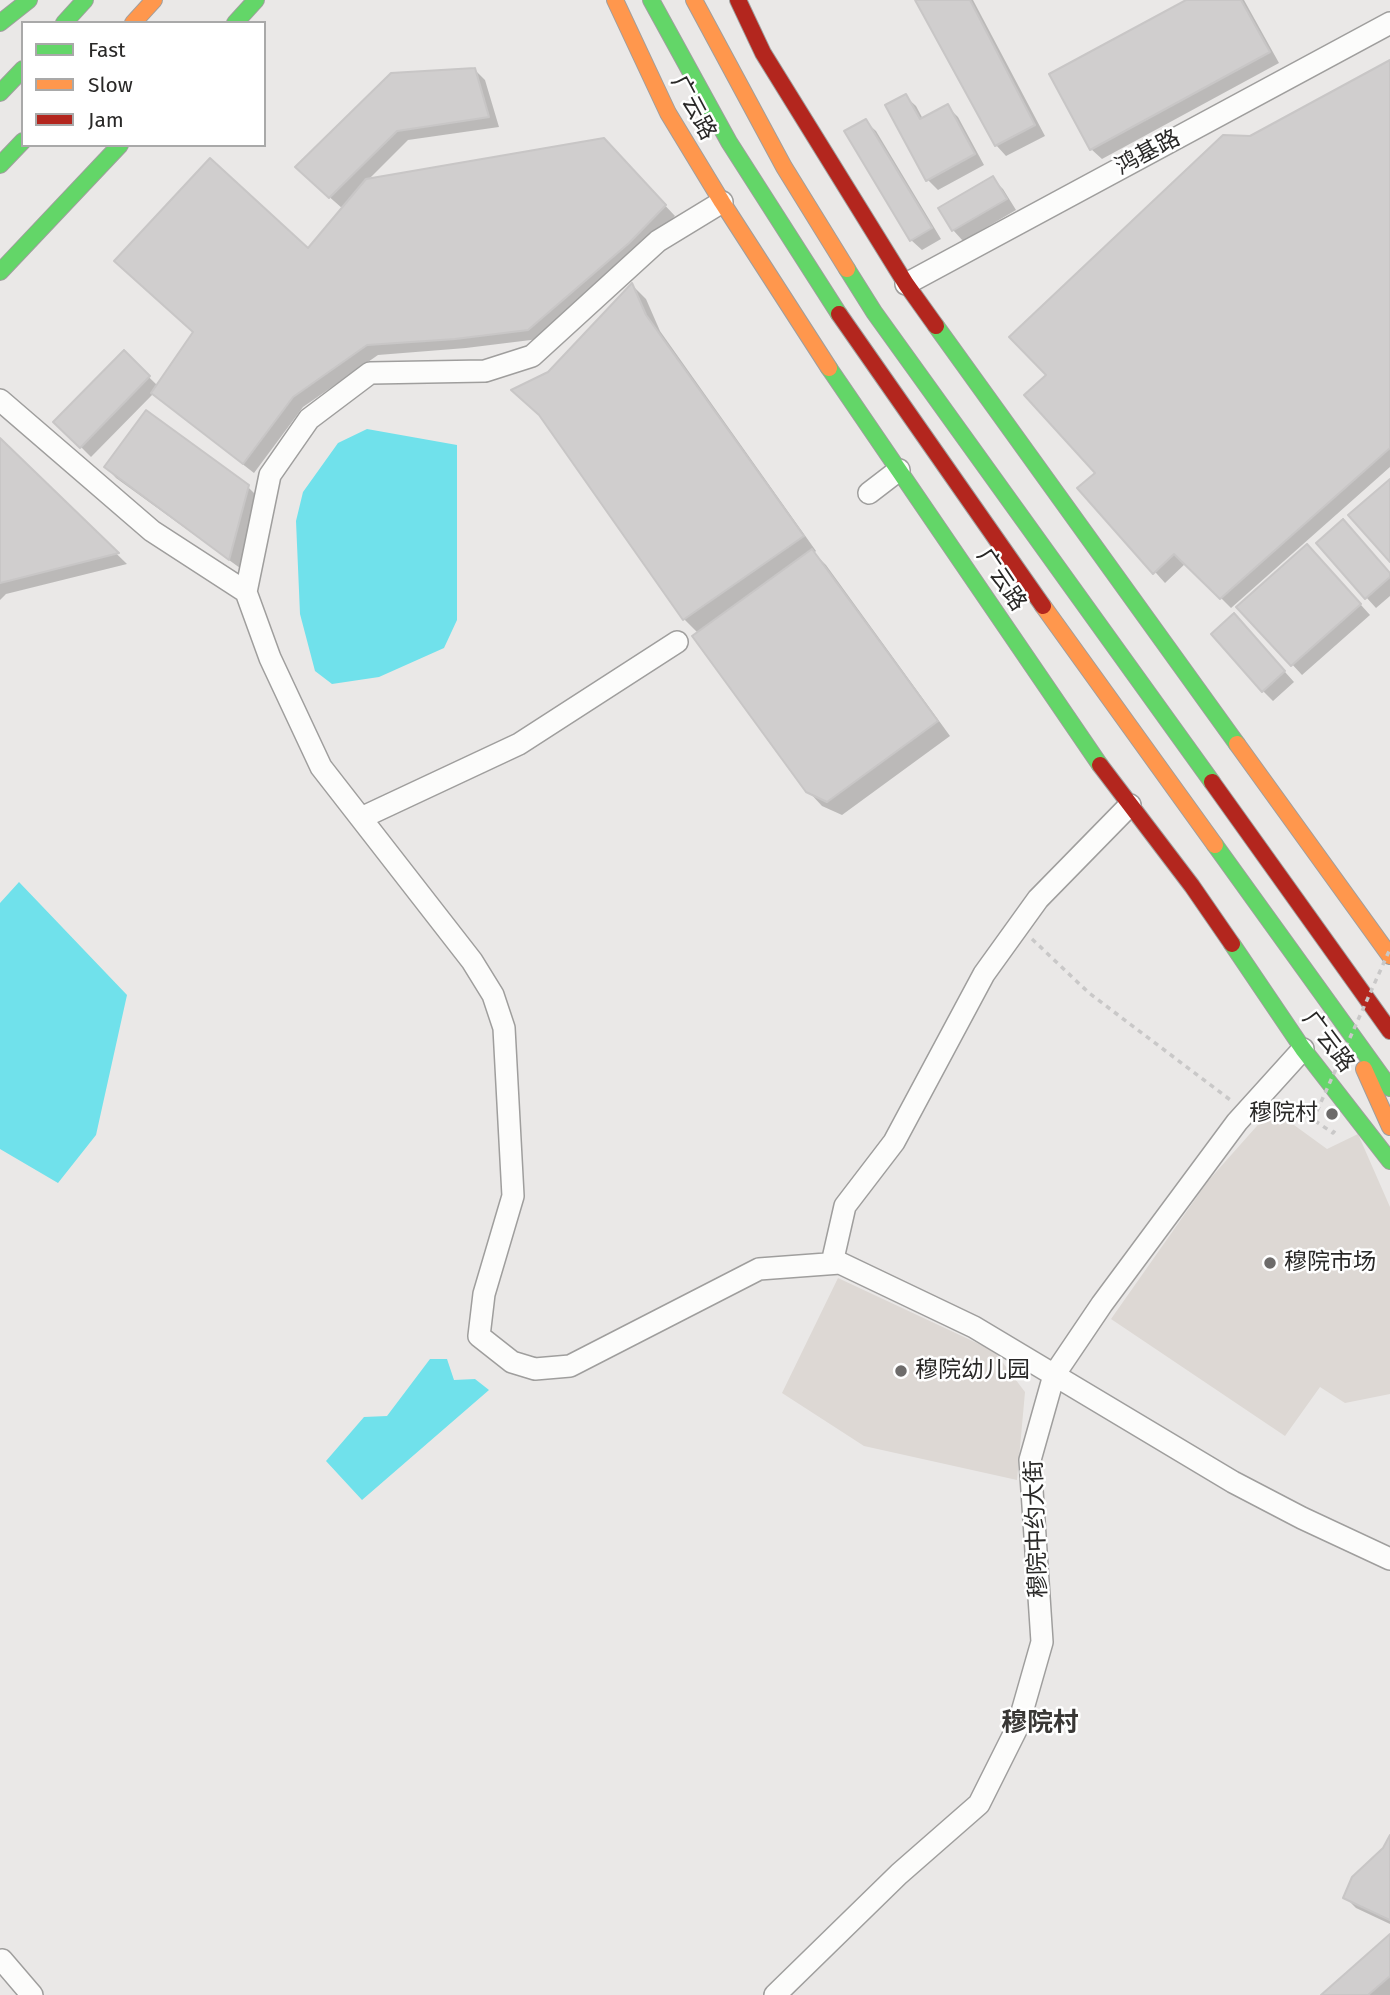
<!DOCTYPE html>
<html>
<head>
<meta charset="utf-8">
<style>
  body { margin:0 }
  #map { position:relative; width:1390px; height:1995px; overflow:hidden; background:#eae8e7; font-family:"Fira Sans",sans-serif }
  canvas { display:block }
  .legend { position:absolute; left:21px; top:21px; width:245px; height:126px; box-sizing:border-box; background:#fff; border:2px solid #a9a9a9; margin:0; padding:9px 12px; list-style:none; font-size:21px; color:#292827 }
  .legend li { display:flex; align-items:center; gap:14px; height:35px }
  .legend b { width:35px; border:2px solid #a9a9a9 }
</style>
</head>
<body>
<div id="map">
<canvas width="1390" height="1995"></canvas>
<ul class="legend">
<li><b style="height:9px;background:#63d668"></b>Fast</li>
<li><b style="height:9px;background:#ff974d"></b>Slow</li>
<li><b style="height:9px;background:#b3261e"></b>Jam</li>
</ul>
</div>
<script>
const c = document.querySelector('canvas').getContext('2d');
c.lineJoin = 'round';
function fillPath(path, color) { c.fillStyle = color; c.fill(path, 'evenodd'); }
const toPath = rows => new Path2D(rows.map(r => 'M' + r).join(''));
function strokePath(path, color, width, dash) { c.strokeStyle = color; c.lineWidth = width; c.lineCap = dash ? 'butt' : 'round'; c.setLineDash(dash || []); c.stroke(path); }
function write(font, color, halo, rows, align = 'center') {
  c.font = font + ' "Fira Sans","Noto Sans SC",sans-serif'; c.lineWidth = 5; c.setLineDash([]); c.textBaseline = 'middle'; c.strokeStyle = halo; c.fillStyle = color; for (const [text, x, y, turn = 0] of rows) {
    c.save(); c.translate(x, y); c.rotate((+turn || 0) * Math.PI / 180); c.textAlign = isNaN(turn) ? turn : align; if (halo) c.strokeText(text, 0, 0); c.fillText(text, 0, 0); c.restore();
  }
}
const built = toPath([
  [1272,1109,1327,1149,1358,1134,1390,1207,1390,1394,1345,1403,1320,1387,1285,1436,1111,1319,1208,1181],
  [838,1278,994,1351,1025,1392,1017,1480,864,1446,782,1393]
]);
const water = toPath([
  [367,429,457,445,457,620,444,648,379,677,332,684,315,671,300,614,296,521,303,492,338,443],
  [19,882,127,995,96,1135,58,1183,0,1149,0,903],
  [430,1359,447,1359,454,1380,475,1379,489,1390,362,1500,326,1461,364,1417,387,1416]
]);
const shadow = toPath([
  [917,0,973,0,1045,136,1006,156,996,145],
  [1190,0,1244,0,1279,63,1102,159,1091,149],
  [1390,62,1390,467,1231,608,1186,563,1165,583,1080,488,1098,473,1048,375,1251,138],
  [475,70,485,80,499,127,408,140,367,181,614,151,675,216,639,254,539,339,466,348,378,355,303,407,254,473,164,403,154,393,91,457,56,422,124,353,158,386,308,250,343,209,308,178],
  [905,96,916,106,923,119,947,106,958,117,984,165,938,190,928,180],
  [865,121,876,131,941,239,922,250,911,240],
  [992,178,1003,189,1016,210,963,241,953,230,940,209],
  [632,285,646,299,660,331,816,551,814,553,826,565,950,736,842,815,822,806,808,791,698,633,684,619,549,373],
  [0,440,127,564,6,594,0,600],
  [106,467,248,487,258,497,240,568,116,478],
  [1317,556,1370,615,1302,675,1239,607],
  [1390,574,1390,596,1376,608,1366,597],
  [1244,626,1294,682,1273,701,1263,691],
  [1390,1838,1390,1924,1356,1908,1345,1897,1384,1849],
  [1390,1937,1390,1995,1324,1995]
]);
const building = toPath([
  [915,0,970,0,1035,125,995,146,915,0],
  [1186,0,1241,0,1270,52,1090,150,1049,74,1186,0],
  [1390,60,1390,448,1220,599,1174,554,1153,574,1077,488,1095,473,1024,395,1046,375,1009,337,1223,135,1250,136,1390,60],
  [475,68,489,117,397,131,329,198,295,167,391,73,475,68],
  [906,94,920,119,948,104,975,154,926,181,885,105,906,94],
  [866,119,932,228,910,241,844,131,866,119],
  [604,138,666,205,629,243,528,330,455,339,367,345,293,397,243,464,151,393,193,332,114,261,210,158,308,248,366,179,604,138],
  [993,176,1007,199,952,231,938,208,993,176],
  [632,283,646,315,804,536,683,620,539,415,511,390,548,372,632,283],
  [124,350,150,376,80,448,53,422,124,350],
  [146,410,249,485,229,560,104,467,146,410],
  [0,438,119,553,0,583,0,438],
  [1390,479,1390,562,1348,515,1390,479],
  [1343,519,1390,573,1390,577,1365,599,1316,543,1343,519],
  [1307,544,1361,604,1291,666,1236,607,1307,544],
  [812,549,938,721,827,802,806,792,692,636,812,549],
  [1234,613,1285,671,1262,692,1211,634,1234,613],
  [1390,1835,1390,1920,1343,1898,1352,1877,1383,1848,1390,1835],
  [1390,1934,1390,1976,1368,1995,1321,1995,1390,1934]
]);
const path = toPath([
  [1032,939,1089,993,1233,1102],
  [1290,1104,1333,1133,1336,1129]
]);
const street = toPath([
  [906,284,1390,23],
  [0,400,152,531,246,592,270,658,321,767,472,961,493,995,504,1028,513,1196,484,1294,479,1336,512,1362,535,1369,570,1366,759,1269,840,1263,974,1327,1233,1482,1302,1518,1390,1559],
  [869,493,899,470],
  [246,592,270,475,309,419,370,373,485,371,532,356,658,241,722,202],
  [361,818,519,744,677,642],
  [832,1263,845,1206,894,1142,984,974,1038,899,1130,805],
  [2,1960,32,1995],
  [775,1995,899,1874,979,1804,1018,1726,1042,1642,1030,1460,1054,1375,1102,1304,1237,1122,1303,1049]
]);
const fast = toPath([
  [651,0,729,142,839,314],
  [0,23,29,0],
  [64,23,85,0],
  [235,23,256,0],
  [0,93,23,69],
  [0,165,23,141],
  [847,269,874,312,1212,782],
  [0,272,120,145],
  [936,326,1237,744],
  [829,368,1100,765],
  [1215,845,1390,1088],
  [1232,944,1303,1049,1390,1161]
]);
const slow = toPath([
  [615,0,668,113,722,202,829,368],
  [694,0,784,167,847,269],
  [133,23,154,0],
  [1043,606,1215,845],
  [1237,744,1390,956],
  [1364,1069,1390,1127]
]);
const jam = toPath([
  [738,0,763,53,906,284,936,326],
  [839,314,1043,606],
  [1100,765,1192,886,1232,944],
  [1212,782,1390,1031]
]);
const pathBridge = toPath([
  [1317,1111,1390,949]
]);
const markers = [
  [1332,1114,7,"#6d6b6a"],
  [1270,1263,7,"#6d6b6a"],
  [901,1371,7,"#6d6b6a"]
];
const streetNames = [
  ["广云路",693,108,62],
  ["鸿基路",1148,153,-28],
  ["广云路",1001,580,56],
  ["广云路",1328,1042,53],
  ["穆院中约大街",1037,1529,-92]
];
const poiNames = [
  ["穆院村",1318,1114,"right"],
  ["穆院市场",1284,1263],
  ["穆院幼儿园",915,1371]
];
const quarterNames = [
  ["穆院村",1040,1724]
];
fillPath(built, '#ddd8d4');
fillPath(water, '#70e1eb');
fillPath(shadow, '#0003');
fillPath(building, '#d0cece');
strokePath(building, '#c8c6c6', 2);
strokePath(street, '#9f9e9d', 24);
strokePath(fast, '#9f9e9d', 18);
strokePath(slow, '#9f9e9d', 18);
strokePath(jam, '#9f9e9d', 18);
strokePath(path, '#c9c8c8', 3.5, [5, 5]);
strokePath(street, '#fcfcfb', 21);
strokePath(fast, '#63d668', 16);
strokePath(slow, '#ff974d', 16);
strokePath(jam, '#b3261e', 16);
strokePath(pathBridge, '#c9c8c8', 3.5, [5, 5]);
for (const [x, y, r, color] of markers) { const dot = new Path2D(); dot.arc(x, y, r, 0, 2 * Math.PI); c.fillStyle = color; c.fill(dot); strokePath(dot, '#fff', 2.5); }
write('23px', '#292827', '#fff', streetNames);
write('23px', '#292827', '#fff', poiNames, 'left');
write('bold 26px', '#393735', '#fff', quarterNames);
</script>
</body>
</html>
